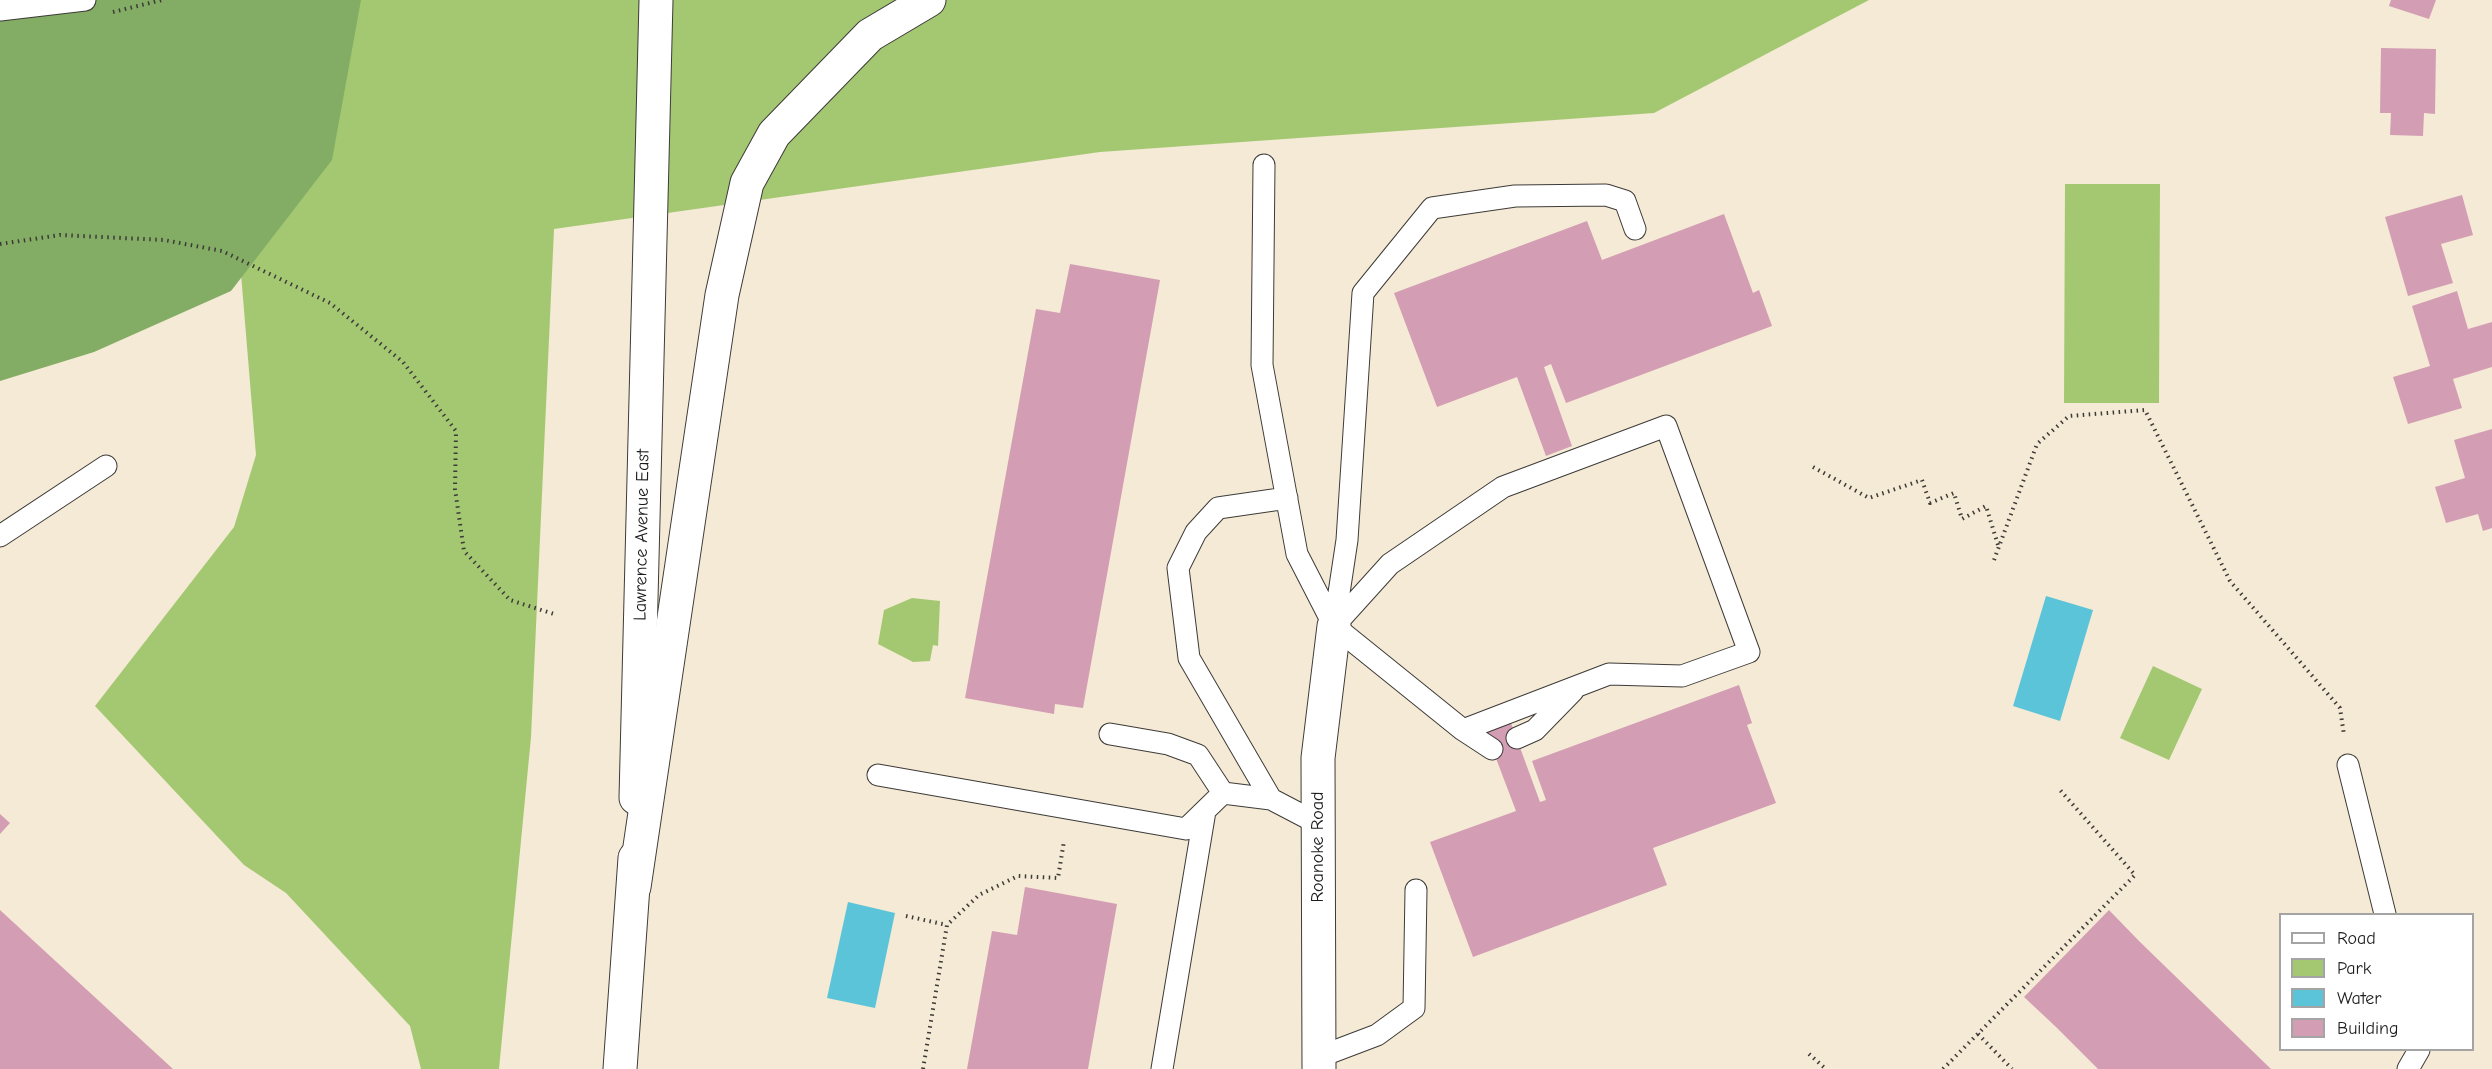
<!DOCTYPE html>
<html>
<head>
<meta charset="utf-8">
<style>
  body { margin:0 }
  #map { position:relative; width:2492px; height:1069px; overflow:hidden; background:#f5ead5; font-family:"Comic Neue",sans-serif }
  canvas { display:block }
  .legend { position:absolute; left:2279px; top:913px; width:195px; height:138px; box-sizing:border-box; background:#fff; border:2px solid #a4a4a4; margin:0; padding:8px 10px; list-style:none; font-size:18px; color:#1c1c1c }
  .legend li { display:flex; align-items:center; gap:12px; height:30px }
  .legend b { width:30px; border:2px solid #a4a4a4 }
</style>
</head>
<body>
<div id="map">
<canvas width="2492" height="1069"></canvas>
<ul class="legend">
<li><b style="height:8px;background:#fff"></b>Road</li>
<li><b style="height:16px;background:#a4c872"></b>Park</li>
<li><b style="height:16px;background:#5cc4d9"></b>Water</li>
<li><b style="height:16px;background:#d39eb4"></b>Building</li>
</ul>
</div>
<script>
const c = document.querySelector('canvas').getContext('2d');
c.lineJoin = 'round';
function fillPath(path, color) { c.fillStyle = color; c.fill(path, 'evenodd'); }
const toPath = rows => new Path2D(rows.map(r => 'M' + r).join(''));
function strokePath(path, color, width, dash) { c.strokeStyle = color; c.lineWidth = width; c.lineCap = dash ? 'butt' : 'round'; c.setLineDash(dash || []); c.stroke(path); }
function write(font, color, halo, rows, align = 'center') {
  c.font = font + ' "Comic Neue",sans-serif'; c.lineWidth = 5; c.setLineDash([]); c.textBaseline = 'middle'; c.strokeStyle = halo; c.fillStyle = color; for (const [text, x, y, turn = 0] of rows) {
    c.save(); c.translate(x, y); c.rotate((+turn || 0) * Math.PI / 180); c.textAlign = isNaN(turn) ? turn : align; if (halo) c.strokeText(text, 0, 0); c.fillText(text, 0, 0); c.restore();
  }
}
const green = toPath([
  [0,0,1869,0,1654,113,1100,152,554,229,531,737,499,1069,421,1069,410,1026,286,893,244,865,95,706,234,527,256,455,241,274],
  [2065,184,2160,184,2159,403,2064,403],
  [912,598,940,601,938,646,933,645,930,661,913,662,878,644,884,610],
  [2153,666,2202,689,2169,760,2120,738]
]);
const forest = toPath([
  [0,0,361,0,332,160,231,291,94,352,0,381]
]);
const water = toPath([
  [2046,596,2093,610,2060,721,2013,706],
  [848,902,895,913,875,1008,827,998]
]);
const building = toPath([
  [2391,0,2436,0,2429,19,2389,6],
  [2381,48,2436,49,2435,114,2424,113,2423,136,2390,135,2391,113,2380,113],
  [2462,195,2473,235,2441,244,2453,283,2408,296,2385,217],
  [1724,214,1753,293,1759,290,1772,326,1566,403,1551,364,1544,367,1572,446,1546,456,1517,377,1437,407,1394,293,1587,221,1602,260],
  [1070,264,1160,280,1083,708,1055,704,1054,714,965,698,1036,309,1060,313],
  [2457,291,2468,329,2492,322,2492,367,2453,379,2462,408,2408,424,2393,377,2430,366,2412,306],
  [2492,429,2492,528,2483,531,2478,514,2446,523,2435,487,2465,478,2454,440],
  [1739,685,1752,723,1747,725,1776,803,1653,848,1667,885,1473,957,1430,842,1516,811,1486,732,1511,723,1540,802,1546,800,1532,761],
  [0,814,10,823,0,834],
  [1025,887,1117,904,1088,1069,967,1069,992,931,1017,935],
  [0,910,173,1069,0,1069],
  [2109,910,2139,941,2271,1069,2098,1069,2056,1027,2024,997]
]);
const path = toPath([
  [113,12,162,0],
  [0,244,60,235,164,240,222,251,330,303,403,362,456,431,455,489,464,551,510,600,557,615],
  [1813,467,1869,498,1922,480,1930,503,1954,493,1962,519,1986,506,1998,545],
  [1994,560,2037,444,2069,416,2145,410,2230,581,2340,708,2344,735],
  [906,916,947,925],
  [1978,1034,2012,1069],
  [1809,1054,1826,1069],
  [923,1069,947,925,979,895,1018,876,1058,878,1064,841],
  [1943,1069,2135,875,2060,790]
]);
const service = toPath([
  [0,10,85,0],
  [1264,165,1262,365,1297,554,1334,626,1463,730,1609,674,1682,676,1749,652,1666,426,1503,487,1390,564,1334,626],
  [1287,498,1218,508,1196,532,1178,568,1189,658,1271,799,1317,823],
  [0,536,106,466],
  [1334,626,1347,540,1363,293,1432,208,1515,196,1606,195,1625,201,1635,229],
  [1463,730,1492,749],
  [1110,734,1168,744,1198,755,1223,793],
  [1517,738,1535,730,1573,691],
  [2348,765,2385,914],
  [878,775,1186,829,1223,793,1271,799],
  [1319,1057,1377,1035,1414,1008,1416,890],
  [1162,1069,1205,811],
  [2408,1069,2419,1050]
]);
const minor = toPath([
  [1319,1069,1318,758,1334,626]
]);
const secondary = toPath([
  [636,798,656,0],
  [620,1069,635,858]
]);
const motorway = toPath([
  [634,887,722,295,747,183,774,134,870,35,929,0]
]);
const streetNames = [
  ["Lawrence Avenue East",642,535,-89],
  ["Roanoke Road",1318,847,-90]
];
fillPath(green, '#a4c872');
fillPath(forest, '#83ac64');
fillPath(water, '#5cc4d9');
fillPath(building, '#d39eb4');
strokePath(service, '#3d3b38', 23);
strokePath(minor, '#3d3b38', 35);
strokePath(secondary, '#3d3b38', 35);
strokePath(motorway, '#3d3b38', 35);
strokePath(path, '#3d3b38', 4, [1.5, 4.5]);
strokePath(service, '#fff', 21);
strokePath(minor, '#fff', 33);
strokePath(secondary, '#fff', 33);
strokePath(motorway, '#fff', 33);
write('18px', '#1c1c1c', '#fff', streetNames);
</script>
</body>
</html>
